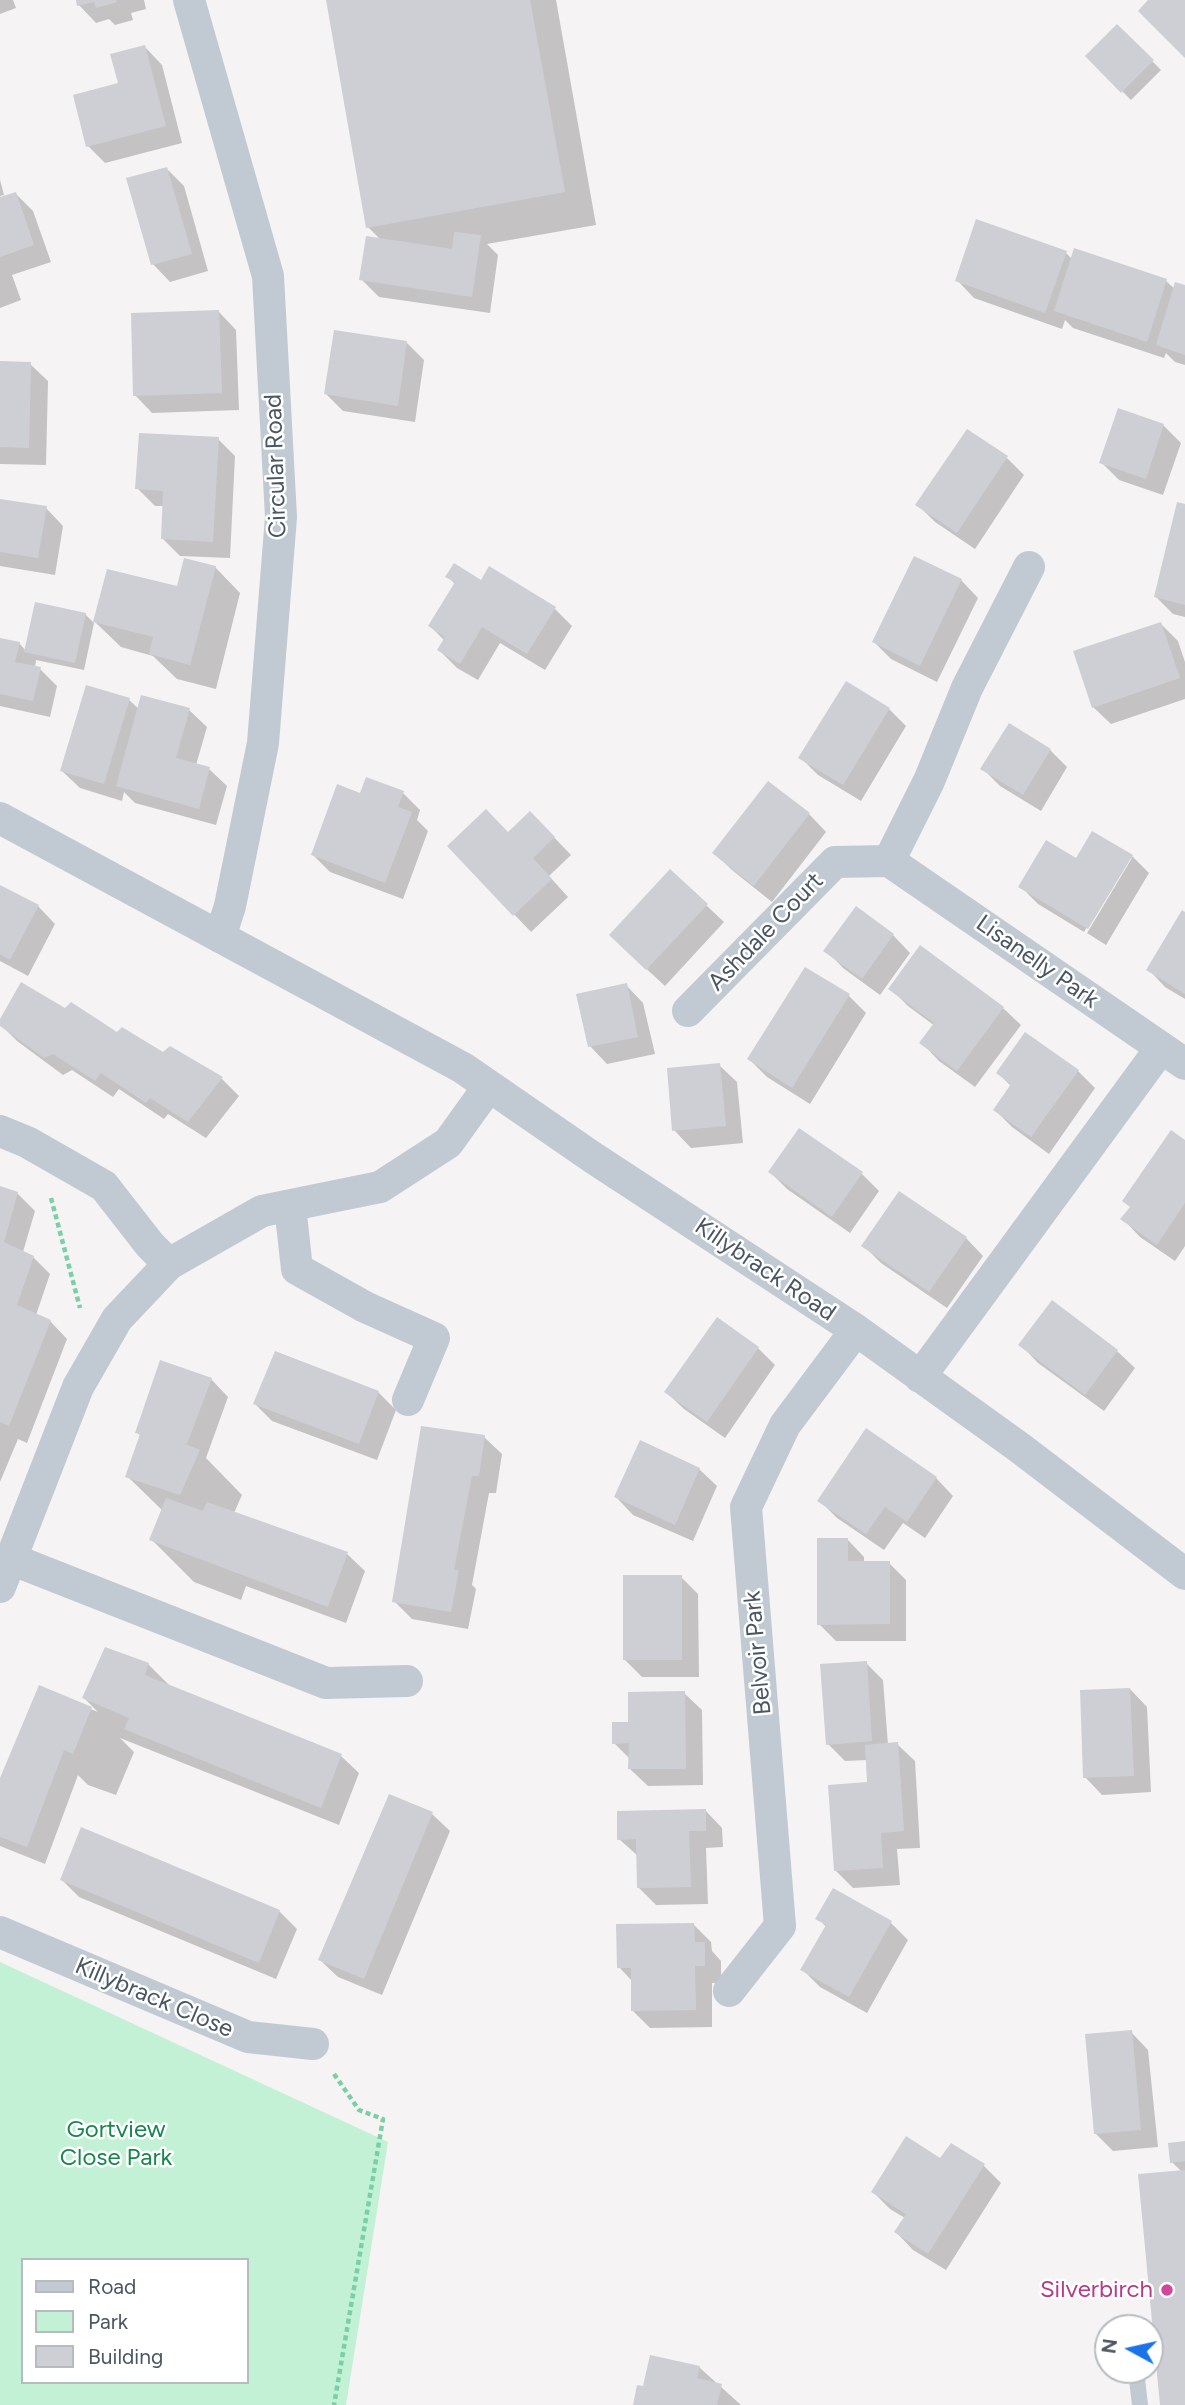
<!DOCTYPE html>
<html>
<head>
<meta charset="utf-8">
<style>
  body { margin:0 }
  #map { position:relative; width:1185px; height:2405px; overflow:hidden; background:#f5f3f3; font-family:Figtree,sans-serif }
  canvas { display:block }
  .legend { position:absolute; left:21px; top:2258px; width:228px; height:126px; box-sizing:border-box; background:#fff; border:2px solid #b7bbc0; margin:0; padding:9px 12px; list-style:none; font-size:21px; color:#4a5661 }
  .legend li { display:flex; align-items:center; gap:14px; height:35px }
  .legend b { width:35px; border:2px solid #b7bbc0 }
  .north { position:absolute; left:1094px; top:2314px; width:70px; height:70px; box-sizing:border-box; background:#fff; border:2px solid #b7bbc0; border-radius:50%; rotate:278deg; font-size:19px; font-weight:700; line-height:28px; text-align:center; color:#4a5661 }
  .north::after { content:''; display:block; margin:auto; width:24px; height:32px; background:#1a73e8; clip-path:polygon(50% 0,100% 100%,50% 72%,0 100%) }
</style>
</head>
<body>
<div id="map">
<canvas width="1185" height="2405"></canvas>
<ul class="legend">
<li><b style="height:9px;background:#c1cad2"></b>Road</li>
<li><b style="height:19px;background:#c3f1d5"></b>Park</li>
<li><b style="height:19px;background:#cdcfd5"></b>Building</li>
</ul>
<div class="north">N</div>
</div>
<script>
const c = document.querySelector('canvas').getContext('2d');
c.lineJoin = 'round';
function fillPath(path, color) { c.fillStyle = color; c.fill(path, 'evenodd'); }
const toPath = rows => new Path2D(rows.map(r => 'M' + r).join(''));
function strokePath(path, color, width, dash) { c.strokeStyle = color; c.lineWidth = width; c.lineCap = dash ? 'butt' : 'round'; c.setLineDash(dash || []); c.stroke(path); }
function write(font, color, halo, rows, align = 'center') {
  c.font = font + ' Figtree,sans-serif'; c.lineWidth = 5; c.setLineDash([]); c.textBaseline = 'middle'; c.strokeStyle = halo; c.fillStyle = color; for (const [text, x, y, turn = 0] of rows) {
    c.save(); c.translate(x, y); c.rotate((+turn || 0) * Math.PI / 180); c.textAlign = isNaN(turn) ? turn : align; if (halo) c.strokeText(text, 0, 0); c.fillText(text, 0, 0); c.restore();
  }
}
const green = toPath([
  [0,1962,388,2142,346,2405,0,2405],
  [23,2260,247,2260,247,2382,23,2382]
]);
const shadow = toPath([
  [0,0,13,0,16,8,0,14],
  [78,0,144,0,146,9,131,13,133,20,115,25,109,19,96,23,79,5],
  [328,0,556,0,596,225,487,244,498,255,490,313,379,297,361,279,381,240,368,227],
  [1117,26,1161,70,1131,100,1087,56],
  [145,47,162,65,182,143,105,163,88,146,120,84],
  [167,169,184,186,208,271,170,282,153,264],
  [0,180,4,195,0,196],
  [16,194,33,211,51,262,12,275,21,300,0,308,0,199],
  [1066,253,1072,259,1166,281,1175,289,1185,287,1185,365,1175,362,1166,353,1164,358,1073,328,1065,320,1062,329,974,298,957,280],
  [219,312,236,330,239,410,152,413,135,395],
  [407,343,424,360,415,422,343,411,326,394],
  [0,363,30,364,48,381,46,465,0,464],
  [1163,425,1181,443,1163,495,1119,480,1101,462],
  [218,439,235,456,230,558,180,556,162,538,164,506,155,506,137,488],
  [1007,458,1024,475,975,549,935,522,918,505],
  [0,501,46,508,63,526,55,575,0,566],
  [1185,506,1185,617,1173,614,1156,597],
  [215,567,240,593,216,689,177,679,153,656,121,647,95,622,178,588],
  [489,569,555,609,572,626,545,670,500,643,478,680,457,668,439,650,445,641,430,626,456,585,448,577,481,582],
  [961,580,978,598,937,682,891,659,874,642],
  [85,614,94,623,84,670,36,660,35,668,40,669,57,686,50,717,0,706,0,639,19,643,26,651],
  [1161,624,1178,641,1185,662,1185,699,1111,724,1093,707],
  [129,700,139,709,189,710,207,727,196,765,209,769,227,786,216,825,135,803,124,792,122,801,80,788,62,771],
  [889,709,906,726,861,801,818,775,801,758],
  [1050,750,1067,767,1041,811,1000,786,983,769],
  [403,793,420,810,417,820,428,831,403,899,330,872,313,855,361,795],
  [809,814,826,832,772,902,732,870,714,853],
  [548,831,571,855,549,876,568,897,531,932,449,846,509,834],
  [1132,856,1149,873,1106,945,1087,933,1132,858,1128,858,1084,932,1038,904,1020,886],
  [0,887,38,906,55,924,28,976,0,961],
  [706,905,724,922,665,986,628,952],
  [1185,914,1185,999,1165,987,1148,969],
  [893,935,910,953,880,995,843,968,826,950],
  [806,969,849,996,866,1013,810,1104,767,1077,749,1059],
  [626,985,643,1003,655,1054,607,1064,590,1046],
  [890,988,1003,1008,1021,1025,975,1087,939,1061,922,1043,935,1026,908,1006],
  [66,1011,163,1055,170,1048,222,1079,239,1096,206,1138,168,1114,164,1119,119,1089,113,1097,72,1070,63,1075,17,1041,0,1024],
  [719,1065,737,1082,743,1143,691,1148,674,1130],
  [1078,1071,1095,1088,1049,1154,1012,1127,995,1110,1011,1086,998,1073],
  [1185,1142,1185,1246,1175,1261,1140,1237,1123,1219],
  [770,1172,862,1174,879,1191,850,1233,787,1189],
  [0,1187,17,1193,35,1211,23,1252,33,1257,50,1274,36,1315,50,1321,67,1339,27,1443,18,1439,0,1482],
  [966,1238,983,1256,947,1308,881,1263,864,1246],
  [1021,1345,1117,1351,1135,1368,1104,1411,1038,1363],
  [758,1348,775,1365,725,1438,684,1409,666,1392],
  [211,1379,228,1397,206,1458,242,1495,234,1513,347,1554,365,1571,346,1623,246,1586,241,1600,194,1582,151,1539,163,1511,127,1476,141,1436,137,1432],
  [378,1392,396,1410,377,1460,272,1421,255,1404],
  [484,1437,502,1454,496,1493,489,1493,472,1585,476,1589,468,1629,412,1619,394,1601],
  [699,1469,717,1486,693,1541,633,1515,616,1497],
  [936,1478,953,1496,925,1538,903,1523,884,1550,837,1518,820,1501],
  [847,1539,864,1557,864,1563,889,1563,906,1580,906,1641,836,1641,819,1624],
  [681,1577,698,1594,699,1677,642,1677,625,1660],
  [866,1663,883,1680,888,1745,897,1744,915,1761,920,1848,897,1849,900,1885,853,1888,835,1870,869,1783,868,1760,845,1761,828,1744],
  [148,1664,171,1687,341,1756,359,1773,339,1825,120,1738,134,1752,116,1795,88,1785,78,1775,45,1864,0,1846,0,1783,40,1688,98,1712,84,1698],
  [1130,1689,1147,1707,1151,1792,1102,1795,1085,1777],
  [684,1693,702,1710,703,1785,648,1786,630,1769,630,1759,614,1743,630,1724],
  [390,1796,432,1814,450,1831,382,1995,338,1977,320,1960],
  [705,1810,722,1828,723,1847,706,1848,708,1904,656,1905,639,1888,638,1856,619,1839],
  [62,1880,279,1911,297,1929,276,1979,79,1897],
  [818,1918,891,1923,908,1940,867,2013,820,1987,802,1969,826,1927],
  [694,1925,711,1942,712,1951,721,1961,721,1983,712,1983,712,2027,650,2028,632,2010,632,1981,619,1967],
  [1131,2032,1148,2050,1158,2147,1113,2151,1095,2133],
  [1185,2143,1185,2405,1161,2405,1182,2172,1172,2162],
  [941,2161,984,2166,1001,2183,946,2270,913,2250,896,2232,905,2218,890,2209,873,2192],
  [651,2357,700,2368,741,2405,634,2405,644,2388]
]);
const building = toPath([
  [76,0,116,0,117,2,96,8,94,2,77,6],
  [326,0,530,0,565,192,366,228],
  [1148,0,1185,0,1185,58,1138,11],
  [1117,24,1154,60,1121,93,1085,56],
  [145,45,166,126,86,147,73,95,118,83,110,54],
  [167,167,192,254,151,265,126,178],
  [16,192,34,245,0,257,0,197],
  [976,219,1067,251,1045,313,955,281],
  [454,232,481,235,472,297,359,280,366,236,452,249],
  [1074,248,1167,279,1147,342,1054,311],
  [1175,282,1185,285,1185,355,1156,345],
  [219,310,222,393,133,396,131,313],
  [334,330,407,341,398,406,324,394],
  [0,361,31,362,29,448,0,447],
  [1118,408,1164,424,1146,479,1099,463],
  [967,429,1008,456,957,533,915,505],
  [139,433,219,437,213,542,161,539,163,491,135,489],
  [0,499,47,506,38,558,0,552],
  [1177,502,1185,504,1185,605,1154,597],
  [914,556,962,579,920,666,872,642],
  [184,558,216,566,190,665,149,654,153,637,93,622,107,569,177,586],
  [454,563,481,580,489,566,556,607,527,654,482,627,460,664,437,650,445,637,428,626,455,582,445,577],
  [35,602,86,613,75,663,24,652],
  [1161,622,1180,678,1092,708,1073,651],
  [0,638,20,642,15,662,41,667,33,701,0,694],
  [846,681,890,708,843,785,798,758],
  [86,685,130,698,104,784,60,771],
  [141,695,190,708,176,758,210,767,199,809,116,786],
  [1009,723,1051,749,1023,795,980,769],
  [366,777,404,791,398,807,412,812,385,883,311,855,337,784,360,793],
  [768,781,810,813,754,886,712,853],
  [486,809,508,832,530,811,555,837,533,858,552,879,513,916,447,846],
  [1092,831,1133,855,1088,929,1018,887,1046,840,1076,858],
  [670,869,708,904,646,970,609,935],
  [0,885,39,905,10,960,0,954],
  [856,906,894,934,862,979,823,951],
  [1182,910,1185,912,1185,994,1146,970],
  [920,945,1004,1007,957,1071,919,1043,934,1023,888,989],
  [805,967,850,994,792,1088,747,1059],
  [21,982,65,1008,71,1002,117,1032,122,1027,163,1052,170,1046,223,1077,188,1122,150,1098,146,1103,101,1073,95,1081,53,1054,44,1058,0,1026,0,1019],
  [627,983,638,1037,588,1047,576,994],
  [1025,1032,1079,1070,1031,1137,993,1110,1011,1084,996,1073],
  [720,1063,726,1126,672,1131,667,1068],
  [799,1128,863,1172,832,1217,768,1172],
  [1171,1130,1185,1140,1185,1203,1157,1245,1120,1219,1130,1207,1122,1201],
  [0,1186,18,1192,4,1242,34,1256,17,1305,51,1320,9,1426,0,1422],
  [899,1191,967,1237,929,1292,861,1246],
  [1052,1300,1118,1350,1085,1395,1018,1345],
  [717,1317,759,1347,707,1422,664,1392],
  [275,1351,379,1391,359,1444,253,1404],
  [160,1360,212,1378,187,1444,180,1442,200,1450,180,1495,125,1477,140,1434,135,1433],
  [421,1426,485,1435,479,1476,472,1476,454,1570,459,1570,451,1612,392,1602],
  [866,1428,937,1477,907,1522,885,1507,866,1534,817,1501],
  [640,1440,700,1468,675,1525,614,1497],
  [166,1498,203,1511,207,1502,348,1552,328,1607,149,1540],
  [817,1538,848,1538,848,1561,890,1561,890,1624,817,1625],
  [623,1575,682,1575,682,1660,623,1660],
  [105,1647,149,1663,145,1675,342,1754,321,1808,124,1729,129,1718,82,1698],
  [867,1661,872,1741,826,1745,820,1664],
  [39,1685,92,1707,73,1754,64,1750,27,1847,0,1837,0,1778],
  [1130,1688,1134,1776,1083,1778,1080,1690],
  [685,1691,686,1769,628,1769,629,1743,612,1744,612,1722,628,1722,628,1692],
  [898,1742,904,1831,881,1833,883,1868,834,1871,828,1785,867,1782,865,1745],
  [389,1794,433,1812,364,1979,318,1960],
  [706,1809,706,1831,689,1831,691,1887,637,1888,636,1839,617,1840,617,1811],
  [81,1827,280,1910,259,1963,60,1880],
  [833,1888,892,1921,849,1997,800,1970,826,1925,815,1919],
  [694,1923,695,1942,705,1942,705,1966,695,1966,696,2010,631,2011,631,1968,617,1968,616,1924],
  [1132,2030,1141,2130,1094,2134,1085,2034],
  [906,2136,940,2158,951,2143,985,2164,928,2254,894,2232,906,2214,871,2192],
  [1185,2141,1185,2161,1170,2163,1168,2143],
  [1185,2170,1185,2405,1160,2405,1138,2174],
  [650,2355,700,2366,697,2378,722,2384,717,2405,633,2405,637,2385,643,2386]
]);
const path = toPath([
  [51,1198,80,1308],
  [334,2074,359,2110,383,2119,334,2405]
]);
const lane = toPath([
  [1136,2370,1140,2405]
]);
const street = toPath([
  [189,0,268,276,281,517,263,743,230,906,220,937],
  [0,818,463,1068,592,1157,856,1330,1020,1448,1185,1574],
  [889,861,1185,1064],
  [889,861,929,781,967,688,1029,567],
  [688,1011,835,862,889,861],
  [0,1131,27,1142,104,1186,150,1245,169,1264],
  [290,1206,297,1269,365,1307,434,1338,408,1400],
  [920,1377,1161,1048],
  [11,1559,326,1683,407,1681],
  [0,1587,78,1387,117,1319,169,1264,262,1211,380,1187,448,1143,489,1086],
  [0,1932,248,2037,313,2044],
  [729,1991,780,1926,746,1507,785,1425,856,1330]
]);
const markers = [
  [1167,2290,7,"#d1479c"]
];
const streetNames = [
  ["Circular Road",276,466,-92],
  ["Ashdale Court",766,932,-46],
  ["Lisanelly Park",1037,962,35],
  ["Killybrack Road",765,1270,34],
  ["Belvoir Park",758,1653,-95],
  ["Killybrack Close",154,1998,23]
];
const parkNames = [
  ["Gortview",116,2130],
  ["Close Park",116,2158]
];
const hotelNames = [
  ["Silverbirch",1153,2290]
];
fillPath(green, '#c3f1d5');
fillPath(shadow, '#0003');
fillPath(building, '#cdcfd5');
strokePath(path, '#7ad0a6', 4.5, [5, 3.5]);
strokePath(lane, '#c1cad2', 16);
strokePath(street, '#c1cad2', 32);
for (const [x, y, r, color] of markers) { const dot = new Path2D(); dot.arc(x, y, r, 0, 2 * Math.PI); c.fillStyle = color; c.fill(dot); strokePath(dot, '#fff', 2.5); }
write('24px', '#4a5661', '#fff', streetNames);
write('24px', '#17864f', '#fff', parkNames);
write('24px', '#b23c85', '#fff', hotelNames, 'right');
</script>
</body>
</html>
